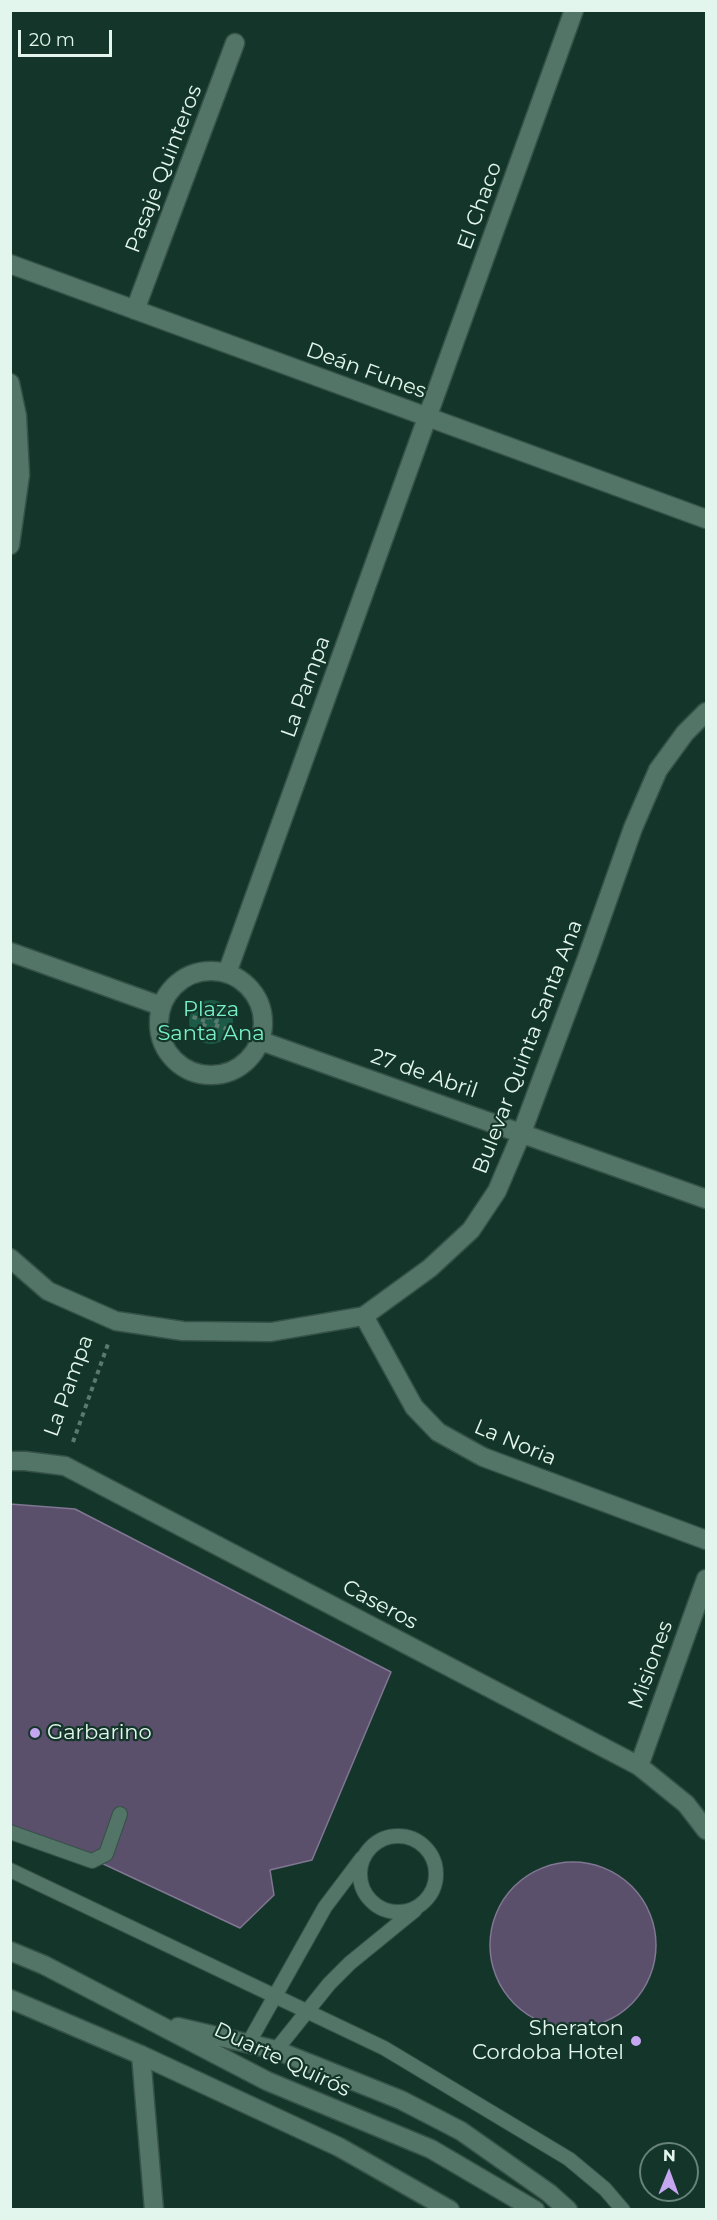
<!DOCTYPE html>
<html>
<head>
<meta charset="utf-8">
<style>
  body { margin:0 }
  #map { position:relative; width:717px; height:2220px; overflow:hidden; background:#14362a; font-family:Montserrat,sans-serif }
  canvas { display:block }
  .frame { position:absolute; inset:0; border:12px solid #e3f6ee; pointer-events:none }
  .north { position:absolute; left:639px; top:2142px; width:60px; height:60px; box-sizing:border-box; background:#14362a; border:2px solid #678378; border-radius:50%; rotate:1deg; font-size:16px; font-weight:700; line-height:24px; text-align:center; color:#e3f6ee }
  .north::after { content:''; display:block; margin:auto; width:21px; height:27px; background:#c5a7f1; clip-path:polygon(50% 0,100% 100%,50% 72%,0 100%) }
  .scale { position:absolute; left:18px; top:30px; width:94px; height:27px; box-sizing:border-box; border:3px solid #e3f6ee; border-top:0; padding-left:8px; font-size:18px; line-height:21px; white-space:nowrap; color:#e3f6ee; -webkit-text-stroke:4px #14362a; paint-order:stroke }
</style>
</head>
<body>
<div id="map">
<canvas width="717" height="2220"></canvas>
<div class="frame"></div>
<div class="north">N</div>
<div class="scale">20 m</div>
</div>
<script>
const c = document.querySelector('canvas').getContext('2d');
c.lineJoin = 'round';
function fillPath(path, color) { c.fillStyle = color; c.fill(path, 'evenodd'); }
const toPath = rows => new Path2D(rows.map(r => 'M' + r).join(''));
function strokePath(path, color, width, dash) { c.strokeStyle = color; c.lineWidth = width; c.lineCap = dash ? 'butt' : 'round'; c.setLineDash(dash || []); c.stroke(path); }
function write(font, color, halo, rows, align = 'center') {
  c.font = font + ' Montserrat,sans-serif'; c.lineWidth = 4.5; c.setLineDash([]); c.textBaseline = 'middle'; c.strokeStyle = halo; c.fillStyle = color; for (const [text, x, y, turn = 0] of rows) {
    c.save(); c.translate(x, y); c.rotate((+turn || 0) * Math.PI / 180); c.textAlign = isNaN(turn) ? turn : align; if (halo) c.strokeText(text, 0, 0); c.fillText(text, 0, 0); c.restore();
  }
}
const green = toPath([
  '189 1022a22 22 0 1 1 44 0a22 22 0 1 1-44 0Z'
]);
const building = toPath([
  [10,1504,75,1509,391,1672,312,1860,270,1870,274,1895,240,1928,97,1861,10,1826,10,1504],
  '490 1945a83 83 0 1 1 166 0a83 83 0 1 1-166 0Z'
]);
const path = toPath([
  [184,1014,205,1021],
  [208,1016,217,1020,213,1029,204,1025,208,1016],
  [215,1025,239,1033],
  [73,1442,108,1344]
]);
const lane = toPath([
  [10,1832,92,1861,106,1854,120,1814],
  '360 1874a38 38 0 1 1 76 0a38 38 0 1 1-76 0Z',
  [10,1870,384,2048,569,2159,605,2189,623,2210],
  [248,2044,325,1907,362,1858],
  [276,2050,329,1984,350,1963,415,1910]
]);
const street = toPath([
  [10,264,706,519],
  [135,310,235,43],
  [10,383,17,416,20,475,10,545],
  [10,952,161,1006],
  '159 1023a52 52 0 1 1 104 0a52 52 0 1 1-104 0Z',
  [227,973,574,10],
  [261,1041,706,1199],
  [10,1258,48,1291,116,1321,183,1331,271,1332,364,1316,430,1268,471,1230,497,1191,522,1132,587,958,633,828,658,770,685,733,706,712],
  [364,1316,414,1407,438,1432,483,1457,706,1540],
  [10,1461,25,1461,65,1466,639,1766,686,1804,706,1830],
  [639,1766,706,1579],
  [141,2055,154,2210]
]);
const secondary = toPath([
  [10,1951,44,1965,267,2081,431,2149,535,2210],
  [10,1999,141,2055,339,2147,450,2210],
  [178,2027,276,2050,401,2100,461,2131,549,2193,568,2210]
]);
const markers = [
  [35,1733,6,"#c5a7f1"],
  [636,2041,6,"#c5a7f1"]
];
const streetNames = [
  ["Pasaje Quinteros",164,169,-69],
  ["El Chaco",480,206,-70],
  ["Deán Funes",366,371,20],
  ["La Pampa",306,687,-70],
  ["Bulevar Quinta Santa Ana",528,1047,-69],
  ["27 de Abril",424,1074,19],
  ["La Pampa",69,1386,-70],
  ["La Noria",515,1443,23],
  ["Caseros",380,1605,28],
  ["Misiones",651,1665,-70],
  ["Duarte Quirós",282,2060,25]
];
const parkNames = [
  ["Plaza",211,1010],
  ["Santa Ana",211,1034]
];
const poiNames = [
  ["Garbarino",47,1733],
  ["Sheraton",624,2029,"right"],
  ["Cordoba Hotel",624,2053,"right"]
];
fillPath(green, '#1c5b47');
fillPath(building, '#5b506b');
strokePath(building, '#817693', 1.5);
strokePath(lane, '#365148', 16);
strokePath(street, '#365148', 21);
strokePath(secondary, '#365148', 21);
strokePath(path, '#5c796e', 4, [4.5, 4.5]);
strokePath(lane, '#527567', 14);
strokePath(street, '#527567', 18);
strokePath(secondary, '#527567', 18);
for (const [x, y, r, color] of markers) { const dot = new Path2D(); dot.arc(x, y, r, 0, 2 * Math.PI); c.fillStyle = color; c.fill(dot); strokePath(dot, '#14362a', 2); }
write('21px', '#e3f6ee', '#14362a', streetNames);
write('21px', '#77f0c6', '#14362a', parkNames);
write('21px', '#e3f6ee', '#14362a', poiNames, 'left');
</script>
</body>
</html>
